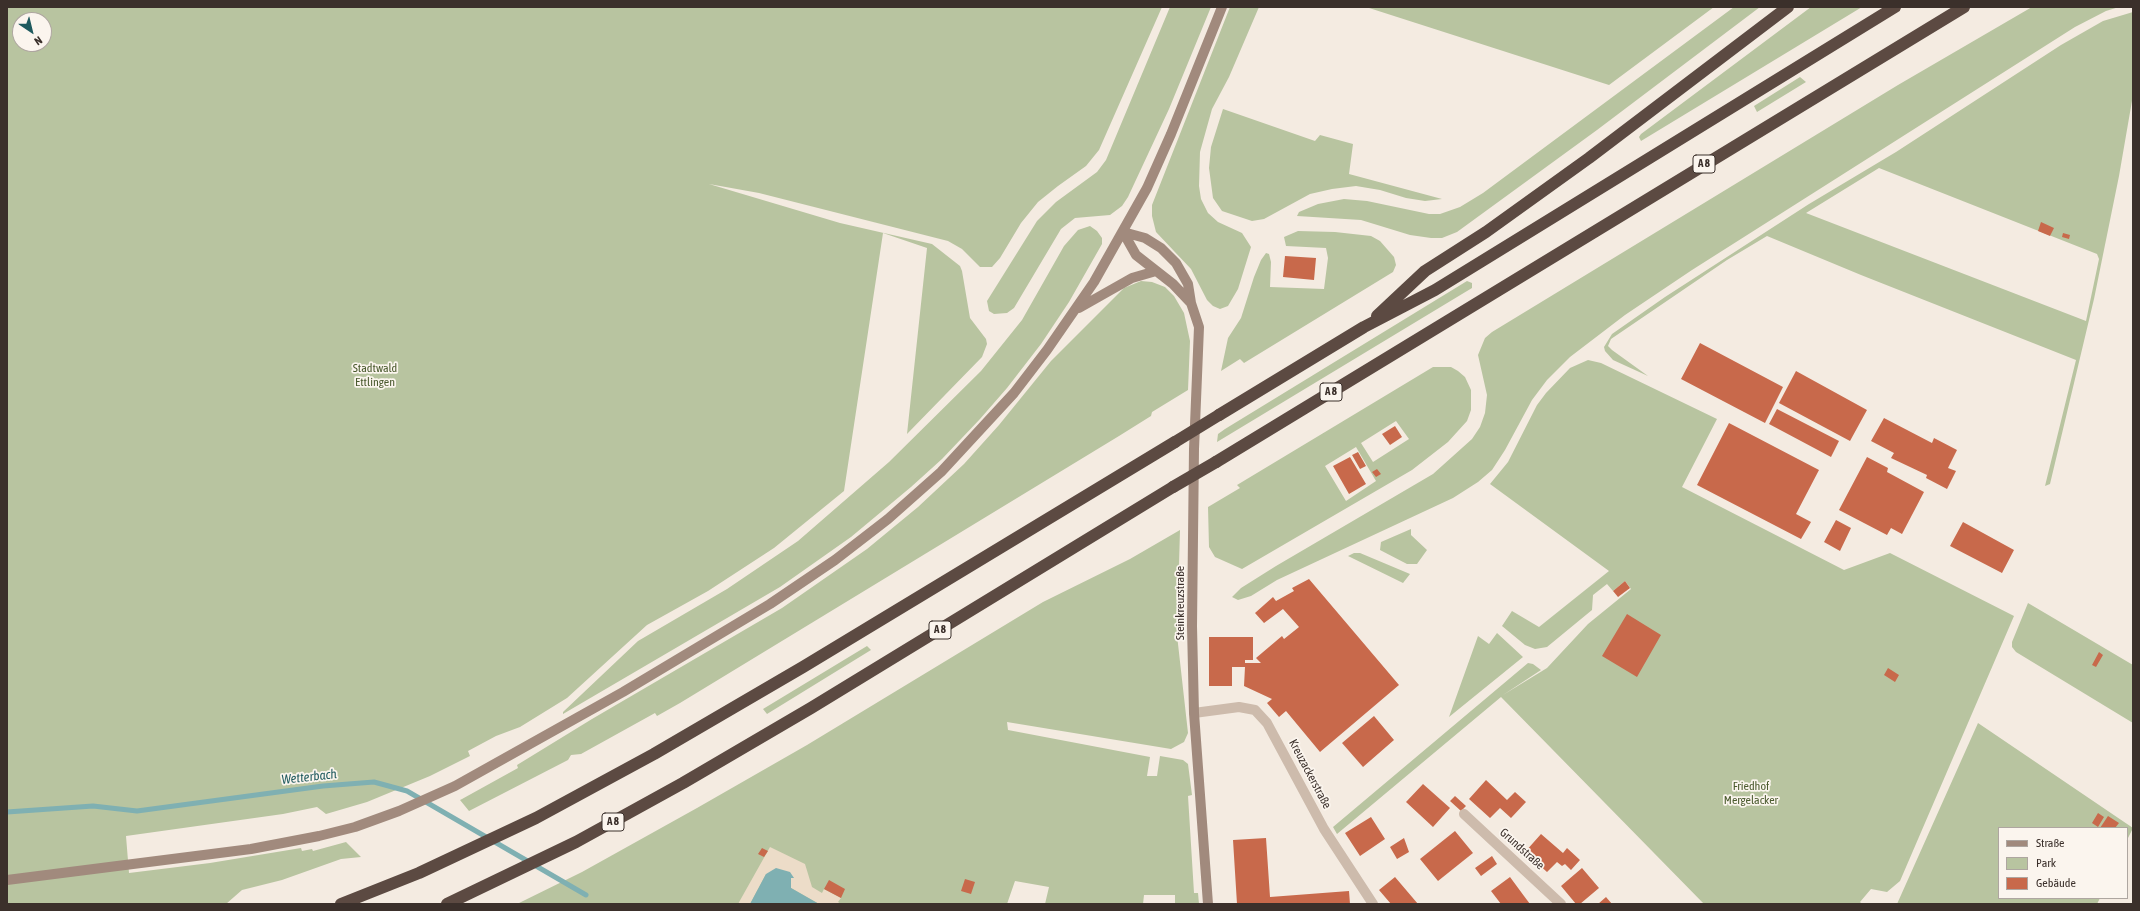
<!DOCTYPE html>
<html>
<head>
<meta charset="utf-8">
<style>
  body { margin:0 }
  #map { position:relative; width:2140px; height:911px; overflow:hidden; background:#f4ebe1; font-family:"Asap Condensed",sans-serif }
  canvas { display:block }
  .frame { position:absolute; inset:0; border:8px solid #3b302b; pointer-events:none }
  .legend { position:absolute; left:1998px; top:827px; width:130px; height:72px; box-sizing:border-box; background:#fbf5ee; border:1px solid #aea6a0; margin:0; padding:5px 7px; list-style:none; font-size:12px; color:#3b302b }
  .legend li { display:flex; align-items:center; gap:8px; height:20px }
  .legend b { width:20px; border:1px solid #aea6a0 }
  .north { position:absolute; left:12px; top:12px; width:40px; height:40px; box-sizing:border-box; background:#fbf5ee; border:1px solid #aea6a0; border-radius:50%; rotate:145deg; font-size:11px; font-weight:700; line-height:16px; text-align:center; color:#3b302b }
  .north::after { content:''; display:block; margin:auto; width:14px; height:18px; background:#1f5a5e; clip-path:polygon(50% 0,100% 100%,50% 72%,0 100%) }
</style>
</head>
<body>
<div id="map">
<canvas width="2140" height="911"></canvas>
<div class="frame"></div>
<ul class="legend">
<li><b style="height:5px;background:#a18a7d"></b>Straße</li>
<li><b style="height:11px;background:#b8c4a0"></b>Park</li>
<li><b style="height:11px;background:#c8694b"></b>Gebäude</li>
</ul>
<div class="north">N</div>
</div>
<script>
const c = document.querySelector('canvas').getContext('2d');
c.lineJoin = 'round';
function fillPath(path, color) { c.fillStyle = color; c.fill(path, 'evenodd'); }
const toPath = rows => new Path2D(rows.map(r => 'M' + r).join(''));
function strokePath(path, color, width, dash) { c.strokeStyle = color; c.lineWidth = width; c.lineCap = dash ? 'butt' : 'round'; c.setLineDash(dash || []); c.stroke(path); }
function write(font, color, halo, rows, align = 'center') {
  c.font = font + ' "Asap Condensed",sans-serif'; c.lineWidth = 3.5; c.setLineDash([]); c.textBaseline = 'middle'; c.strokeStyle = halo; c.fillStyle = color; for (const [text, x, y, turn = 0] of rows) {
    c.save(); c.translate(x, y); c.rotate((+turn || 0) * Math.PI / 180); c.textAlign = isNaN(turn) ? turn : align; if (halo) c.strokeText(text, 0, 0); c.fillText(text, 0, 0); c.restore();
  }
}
const green = toPath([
  [7,7,1162,7,1099,150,1086,166,1058,186,1038,202,1021,223,1000,258,992,267,980,267,962,249,948,241,759,193,709,184,840,223,932,244,960,266,962,271,970,318,986,339,987,344,982,357,907,434,927,248,883,233,844,491,774,548,708,591,647,625,567,698,520,727,496,736,468,751,470,756,430,776,367,802,326,814,317,807,283,814,126,836,129,873,210,863,301,848,302,851,312,849,313,851,346,842,361,857,341,859,282,880,242,890,226,904,7,904],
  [20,20,44,20,44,44,20,44],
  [1170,7,1211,7,1169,109,1128,197,1122,206,1110,215,1075,218,1061,229,1014,308,1007,313,994,314,989,311,987,301,1037,221,1056,202,1097,172,1106,160],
  [1230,7,1259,7,1229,77,1212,109,1200,152,1199,186,1201,199,1208,213,1218,222,1242,233,1251,247,1238,289,1228,306,1220,309,1213,306,1207,300,1191,269,1156,232,1152,216,1152,205],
  [1366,7,1714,7,1609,85],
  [1734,7,1760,7,1597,130,1457,232,1442,238,1431,238,1410,235,1361,220,1297,216,1299,212,1318,204,1344,199,1367,201,1429,214,1440,214,1460,207,1483,193],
  [1811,7,1862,7,1641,141,1639,137,1641,134],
  [2032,7,2119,7,2106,11,2075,27,1692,270,1625,315,1570,357,1547,380,1532,400,1505,450,1492,470,1478,482,1453,498,1277,580,1251,596,1238,600,1232,597,1241,588,1276,566,1433,474,1472,439,1480,427,1485,413,1487,395,1478,355,1485,338,1492,332,1898,85],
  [2133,12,2133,95,2119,176,2094,299,2050,484,2045,486,2076,360,1861,275,1767,236,1727,260,1611,339,1608,346,1612,350,1648,376,1613,360,1605,351,1604,347,1612,334,1665,297,1809,204,1896,152,2061,45,2103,21],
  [1879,168,2097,254,2099,259,2086,321,1806,213],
  [1800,77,1806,82,1757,112,1754,106],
  [1223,109,1315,141,1320,135,1353,144,1349,174,1442,199,1425,201,1406,198,1380,190,1356,186,1332,189,1310,194,1264,219,1252,221,1222,211,1213,198,1209,168,1211,147],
  [1090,226,1097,231,1102,238,1102,244,1069,302,1041,344,1007,388,980,419,942,459,911,487,851,537,780,587,563,714,563,712,638,641,727,589,798,541,889,462,981,371,1022,320,1064,246,1078,230],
  [1298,231,1335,232,1371,236,1380,241,1394,257,1396,265,1393,272,1244,363,1240,359,1221,371,1228,338,1241,318,1254,277,1261,260,1266,253,1269,254,1271,262,1270,287,1324,289,1328,258,1326,248,1286,246,1284,237],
  [1141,281,1152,282,1165,287,1174,296,1184,313,1190,341,1188,390,1152,412,1151,416,1119,436,680,703,657,716,655,713,581,754,571,755,568,760,469,811,460,800,462,799,518,768,517,765,592,719,782,608,867,549,918,507,964,464,999,425,1051,361,1124,288],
  [1467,281,1472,283,1472,288,1217,442,1218,434,1225,429],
  [1588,360,1601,363,1717,419,1682,487,1844,570,1890,553,2014,616,1900,881,1887,892,1871,889,1860,902,1862,904,1704,904,1501,697,1337,834,1333,827,1528,663,1533,664,1541,670,1503,695,1547,668,1588,624,1631,589,1625,581,1613,591,1607,584,1593,595,1592,610,1547,647,1535,649,1525,645,1502,626,1512,611,1539,627,1609,571,1490,484,1508,462,1537,405,1546,393,1570,368],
  [1433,367,1451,367,1458,371,1465,377,1471,390,1471,410,1467,421,1448,442,1412,470,1242,569,1215,557,1209,547,1208,507,1240,488,1237,485],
  [1396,421,1409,439,1373,462,1361,443],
  [1356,447,1376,481,1346,501,1325,466],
  [1411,529,1411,535,1427,550,1417,564,1407,564,1380,550,1381,542],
  [1180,530,1177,635,1188,733,1184,742,1171,749,1007,722,1008,730,1150,757,1147,776,1157,776,1160,756,1183,760,1188,764,1192,795,1188,796,1194,893,1198,893,1199,904,1175,904,1175,895,1144,895,1143,904,1045,904,1049,887,1015,881,1007,904,517,904,582,872,697,808,807,745,1043,602,1130,559],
  [1354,553,1360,553,1410,574,1403,583,1348,556],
  [2028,603,2133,665,2133,723,2016,652,2012,647,2012,642],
  [1497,633,1523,657,1449,717,1478,636,1489,644],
  [867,646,871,650,767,714,763,709],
  [1978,723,2133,828,2127,840,2127,828,1999,828,1999,898,2100,898,2097,904,1897,904]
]);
const plaza = toPath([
  [770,847,805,864,812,887,822,893,824,889,841,898,838,902,841,904,819,904,791,888,791,878,794,878,766,874,750,904,738,904]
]);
const water = toPath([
  [776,868,790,872,794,878,791,878,791,888,819,904,750,904,766,874]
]);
const stream = toPath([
  [7,812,93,806,137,811,323,786,374,782,407,791,586,895]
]);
const building = toPath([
  [2041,222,2054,228,2050,236,2038,231],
  [2063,233,2070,235,2069,239,2062,237],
  [1285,256,1316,258,1314,280,1283,277],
  [1700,343,1783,387,1765,423,1681,379],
  [1796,371,1867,410,1850,441,1779,403],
  [1777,409,1839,441,1831,457,1769,424],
  [1884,418,1932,443,1934,438,1957,450,1948,468,1956,471,1947,489,1926,478,1927,475,1891,458,1894,453,1871,441],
  [1729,423,1819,470,1796,514,1811,522,1801,539,1697,485],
  [1395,426,1402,437,1390,445,1382,434],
  [1358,452,1366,466,1360,469,1352,455],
  [1350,457,1366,484,1349,494,1333,466],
  [1867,457,1888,468,1887,472,1924,492,1902,534,1891,528,1887,535,1839,510],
  [1377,469,1381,474,1376,477,1372,472],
  [1836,520,1851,528,1840,551,1824,542],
  [1963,522,2014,550,2002,573,1950,546],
  [1309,579,1399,685,1320,752,1286,711,1279,717,1267,703,1272,699,1244,686,1245,667,1232,667,1232,686,1209,686,1209,637,1253,637,1253,660,1245,660,1245,663,1261,663,1256,658,1282,636,1284,639,1299,627,1283,609,1264,623,1255,613,1273,597,1276,601,1294,591,1292,588],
  [1625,581,1630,588,1618,597,1613,591],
  [1627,614,1661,635,1637,677,1602,656],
  [2099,652,2103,655,2096,667,2092,665],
  [1888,668,1899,675,1895,682,1884,675],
  [1374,716,1394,740,1363,767,1342,743],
  [1486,780,1507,800,1515,792,1526,802,1511,818,1500,808,1490,818,1469,799],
  [1423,784,1450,808,1433,827,1406,802],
  [1455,796,1466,806,1461,811,1450,801],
  [2098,813,2104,817,2098,827,2092,823],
  [2108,816,2119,823,2115,828,2100,828],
  [1371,817,1385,839,1360,856,1345,833],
  [1455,831,1473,853,1438,881,1420,859],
  [1541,834,1563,853,1567,848,1580,860,1571,870,1565,864,1562,866,1557,862,1547,872,1525,852],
  [1266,838,1270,897,1349,891,1350,904,1237,904,1233,840],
  [1404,838,1409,852,1397,859,1390,847],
  [762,848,768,851,764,857,758,854],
  [1492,856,1497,864,1481,876,1475,868],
  [1582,868,1599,888,1580,904,1576,904,1561,886],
  [1395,877,1418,904,1391,904,1379,890],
  [1510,877,1524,896,1530,904,1501,904,1491,891],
  [965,879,975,882,971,894,961,891],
  [829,880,845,889,841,898,824,889],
  [1606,897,1612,904,1598,904]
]);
const street = toPath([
  [1194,713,1239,707,1255,710,1267,723,1324,829,1373,904],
  [1464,814,1561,904]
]);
const secondary = toPath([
  [1123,232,1145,238,1161,248,1176,263,1188,284,1191,303,1199,327,1194,449,1192,626,1194,713,1208,904],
  [1123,232,1136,255,1173,284,1191,303],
  [1079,308,1132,278,1156,271],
  [7,880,251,849,319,836,355,827,399,811,455,786,623,692,770,604,835,560,888,519,941,472,1014,393,1047,350,1094,282,1147,188,1171,134,1222,7]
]);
const highway = toPath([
  [1377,316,1425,271,1486,232,1589,158,1788,7],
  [1219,415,1364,327,1435,290,1895,7],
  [1216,462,1964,7],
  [341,904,419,873,536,818,654,754,803,667,1175,442],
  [447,904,576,842,683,783,811,708,1173,487]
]);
const highwayBridge = toPath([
  [1175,442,1219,415],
  [1173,487,1216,462]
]);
const shields = [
  [1704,164,22],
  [1331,392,22],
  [940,630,22],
  [613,822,22]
];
const shieldNames = [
  ["A 8",1704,164],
  ["A 8",1331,392],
  ["A 8",940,630],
  ["A 8",613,822]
];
const parkNames = [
  ["Stadtwald",375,368],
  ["Ettlingen",375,382],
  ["Friedhof",1751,786],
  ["Mergelacker",1751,800]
];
const streetNames = [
  ["Steinkreuzstraße",1180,603,-90],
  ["Kreuzackerstraße",1310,774,62],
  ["Grundstraße",1522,849,42]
];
const waterNames = [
  ["Wetterbach",309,777,-6]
];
fillPath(green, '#b8c4a0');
fillPath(plaza, '#ecdcc8');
fillPath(water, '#7fb0b2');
strokePath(stream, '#7fb0b2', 5);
fillPath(building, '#c8694b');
strokePath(street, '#cdbbac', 10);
strokePath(secondary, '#a18a7d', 10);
strokePath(highway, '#5c4a42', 12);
strokePath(highwayBridge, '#5c4a42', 12);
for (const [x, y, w] of shields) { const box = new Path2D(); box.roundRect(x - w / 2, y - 9, w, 18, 3); c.fillStyle = '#fbf5ee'; c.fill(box); strokePath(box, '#3b302b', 1); }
write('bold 11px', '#3b302b', null, shieldNames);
write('12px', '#4a5a2e', '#fbf5ee', parkNames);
write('12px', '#3b302b', '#fbf5ee', streetNames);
write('italic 13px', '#1f5a5e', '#fbf5ee', waterNames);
</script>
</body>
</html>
